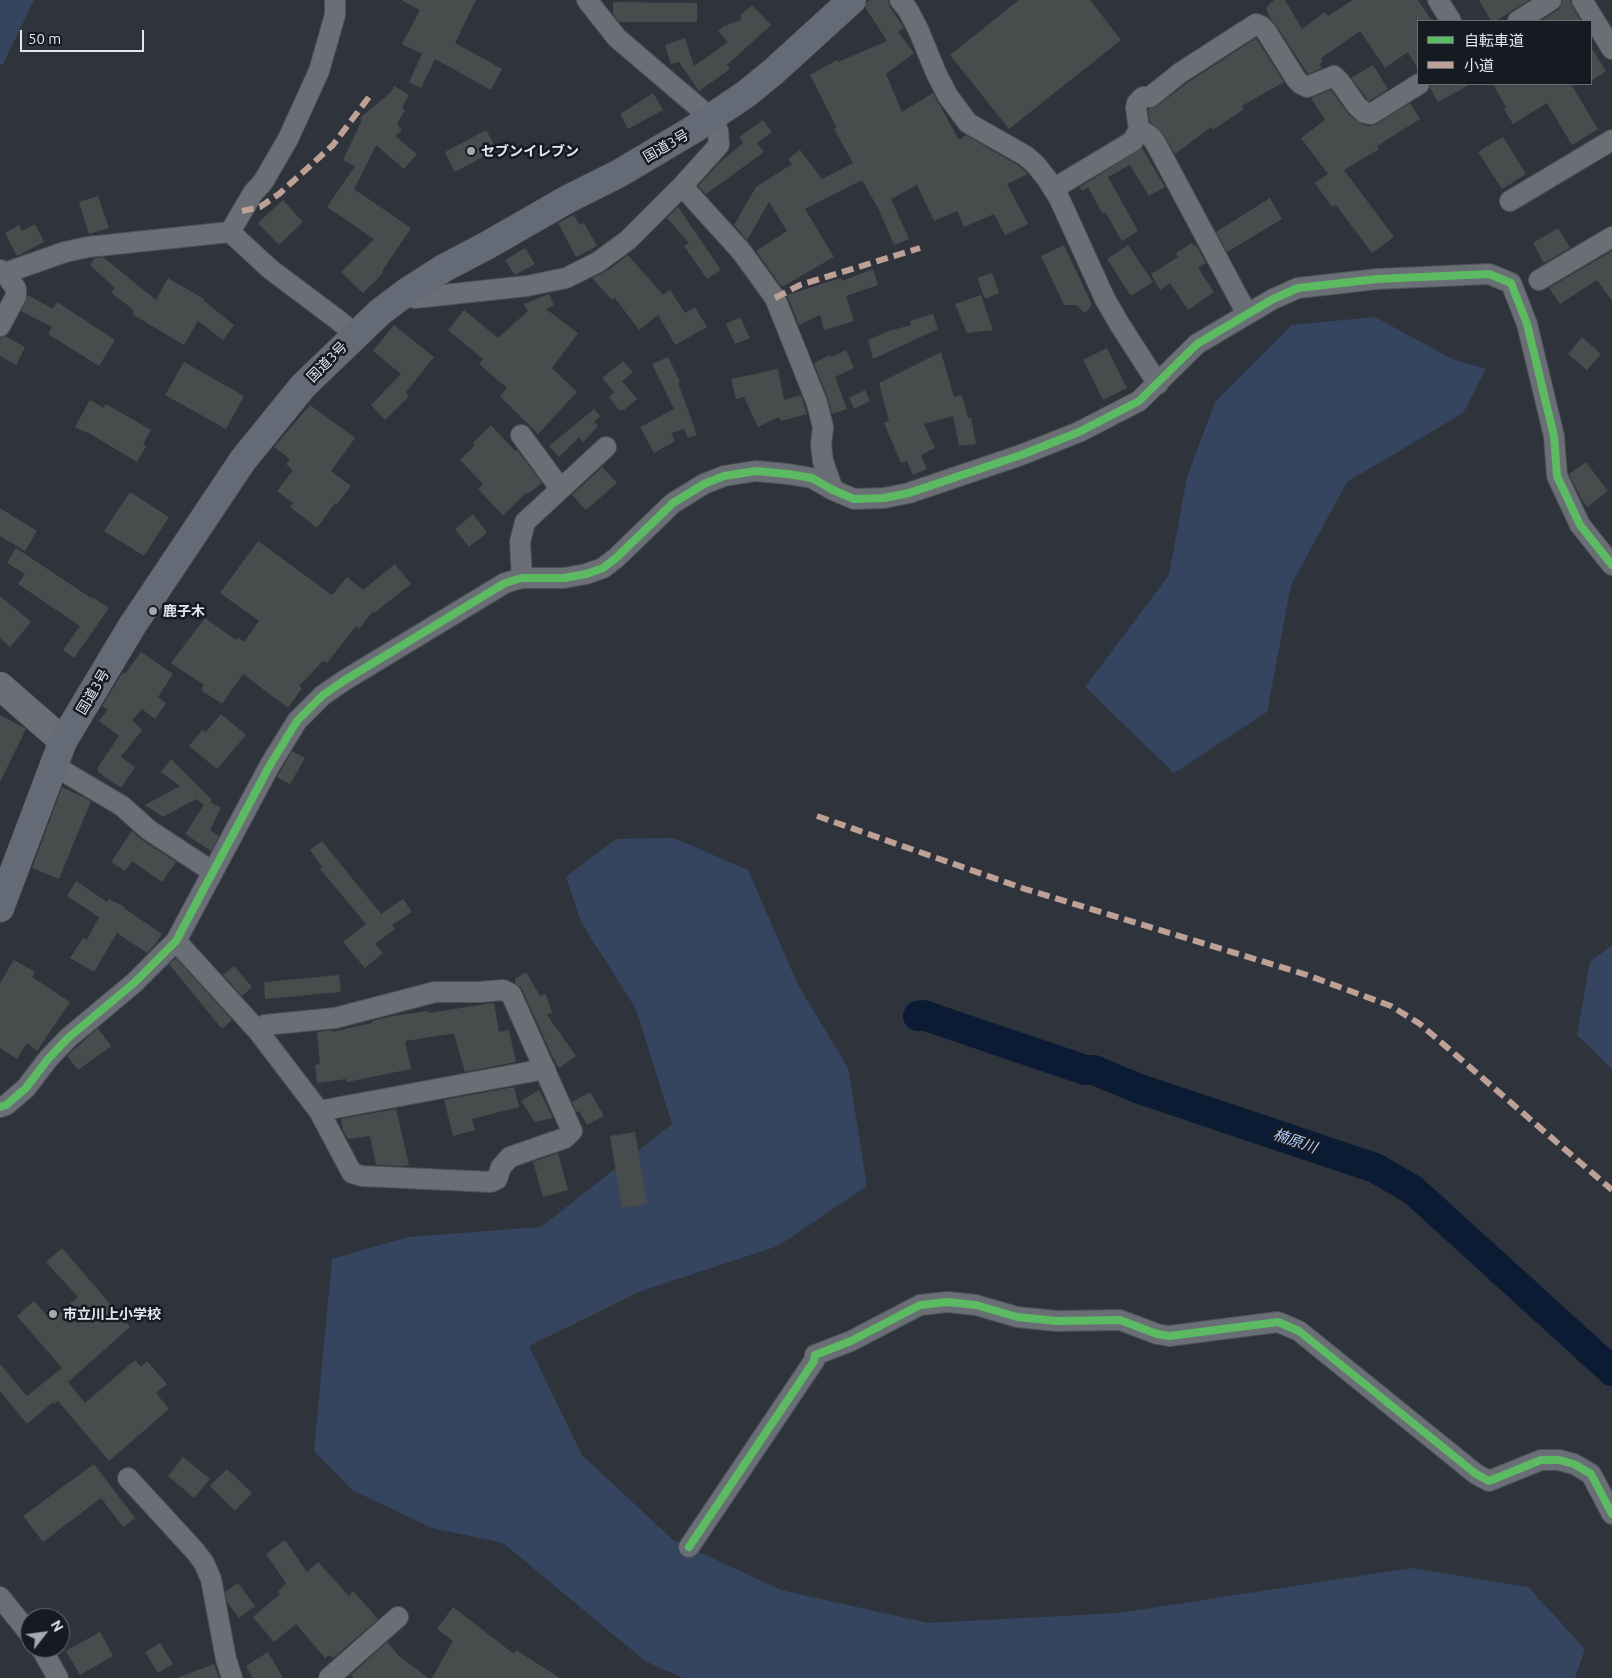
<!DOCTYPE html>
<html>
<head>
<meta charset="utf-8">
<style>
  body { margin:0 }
  #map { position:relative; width:1612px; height:1678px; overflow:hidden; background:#2f343c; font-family:Ubuntu,"Noto Sans JP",sans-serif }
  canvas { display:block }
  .legend { position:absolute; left:1417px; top:20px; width:175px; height:65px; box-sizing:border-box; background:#161a21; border:1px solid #686c75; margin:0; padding:6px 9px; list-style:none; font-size:15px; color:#e2e8f2 }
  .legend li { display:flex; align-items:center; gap:10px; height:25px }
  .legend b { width:25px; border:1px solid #686c75 }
  .north { position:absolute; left:20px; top:1608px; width:50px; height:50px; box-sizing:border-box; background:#161a21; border:1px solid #686c75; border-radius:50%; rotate:60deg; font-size:14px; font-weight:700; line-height:20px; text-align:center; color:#e2e8f2 }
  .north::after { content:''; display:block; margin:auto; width:18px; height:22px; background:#a3a9b2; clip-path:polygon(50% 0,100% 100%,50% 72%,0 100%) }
  .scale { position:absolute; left:20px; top:30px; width:124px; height:22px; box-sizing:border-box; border:2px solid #e2e8f2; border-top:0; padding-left:6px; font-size:15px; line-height:18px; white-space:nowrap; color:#e2e8f2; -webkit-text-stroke:4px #161a21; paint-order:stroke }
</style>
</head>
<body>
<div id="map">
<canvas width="1612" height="1678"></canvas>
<ul class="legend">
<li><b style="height:6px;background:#5cba63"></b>自転車道</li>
<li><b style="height:6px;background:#bda197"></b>小道</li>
</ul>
<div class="north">N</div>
<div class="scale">50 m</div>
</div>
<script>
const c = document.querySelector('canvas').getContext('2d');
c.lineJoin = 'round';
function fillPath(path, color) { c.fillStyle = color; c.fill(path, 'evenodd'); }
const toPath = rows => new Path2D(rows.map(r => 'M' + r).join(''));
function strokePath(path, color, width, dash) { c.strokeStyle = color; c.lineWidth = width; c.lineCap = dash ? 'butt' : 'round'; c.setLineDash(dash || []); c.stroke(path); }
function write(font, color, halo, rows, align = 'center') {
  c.font = font + ' Ubuntu,"Noto Sans JP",sans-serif'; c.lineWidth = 5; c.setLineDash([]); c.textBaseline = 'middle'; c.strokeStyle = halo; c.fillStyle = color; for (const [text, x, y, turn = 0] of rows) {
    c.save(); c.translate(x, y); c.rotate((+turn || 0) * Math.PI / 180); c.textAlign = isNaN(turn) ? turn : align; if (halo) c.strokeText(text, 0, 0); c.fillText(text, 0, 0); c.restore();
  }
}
const green = toPath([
  [0,0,34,0,3,64,0,64],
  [1375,317,1452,359,1486,369,1463,413,1347,482,1291,585,1267,712,1174,773,1085,687,1169,575,1187,477,1215,402,1292,325],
  [674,838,748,870,798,985,848,1068,867,1186,778,1246,641,1291,529,1346,582,1455,673,1540,781,1590,928,1623,1119,1613,1411,1568,1528,1587,1585,1649,1575,1678,683,1678,645,1661,503,1543,432,1528,352,1490,314,1451,332,1259,408,1237,541,1227,672,1124,636,1009,581,922,566,877,616,839],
  [1612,945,1612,1069,1577,1035,1590,962]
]);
const river = toPath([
  [918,1016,923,1015,1085,1070,1094,1070,1137,1088,1375,1168,1413,1190,1612,1371]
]);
const building = toPath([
  [401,0,476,0,455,43,502,69,491,90,435,59,421,88,409,82,422,54,402,44,420,10],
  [871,0,888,0,890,7,904,28,898,32,914,53,886,74,902,112,933,93,959,140,966,135,1019,166,1028,174,1007,184,1028,224,1005,235,994,214,964,227,957,211,934,221,917,185,891,199,909,239,894,245,879,210,862,180,805,209,834,257,782,287,756,251,787,231,769,202,747,240,734,225,756,187,792,164,788,159,800,150,822,179,853,163,834,129,837,128,810,75,837,60,838,62,887,41,865,7,867,2],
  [1019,0,1090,0,1121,40,1009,129,950,55],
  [1274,0,1285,0,1302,29,1325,12,1328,16,1353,0,1418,0,1432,21,1418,21,1418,69,1408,52,1385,68,1360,31,1321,58,1323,61,1320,64,1322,68,1308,74,1276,25,1270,18,1266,8],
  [1479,0,1529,0,1496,21,1491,21],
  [1563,0,1570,0,1572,6,1581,21,1540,21,1558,10,1561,6],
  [613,2,697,3,697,22,619,22,613,14],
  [752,5,771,25,727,65,730,69,699,91,679,62,671,64,665,45,685,38,694,66,728,42,718,31,724,26,741,20,741,15],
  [1256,38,1284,82,1242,106,1244,109,1213,130,1211,127,1175,154,1164,135,1150,122,1148,109,1157,106,1187,83],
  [1591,47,1606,71,1591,81],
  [1373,65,1388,89,1369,101,1351,78],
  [1431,84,1471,84,1438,102,1430,88],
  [1493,84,1571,84,1598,129,1572,145,1547,103,1513,124,1504,109,1506,107],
  [394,86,409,95,402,108,405,110,397,124,402,130,395,136,417,154,404,169,376,145,354,189,411,228,382,271,383,273,363,293,341,272,374,239,327,207,355,166,343,160,362,120,360,118,390,93],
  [1331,90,1349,115,1363,125,1370,126,1377,124,1410,103,1420,119,1377,146,1379,149,1344,170,1394,237,1372,253,1336,205,1332,207,1315,183,1328,174,1301,138,1325,120,1311,98],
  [653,93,663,110,628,129,620,114],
  [763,120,772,132,757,143,764,152,706,194,698,186,719,163,743,143,739,137],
  [486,130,497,149,455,172,445,152],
  [1503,137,1526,174,1502,189,1478,152],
  [1142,148,1165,187,1149,196,1130,165,1108,177,1138,231,1122,241,1105,212,1102,213,1088,187,1082,191,1080,187],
  [98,196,109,228,89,234,79,202],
  [1270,198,1282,219,1227,252,1216,232],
  [283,200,303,222,279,245,258,223],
  [678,207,721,270,707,279,684,246,689,243,667,218],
  [574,215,579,225,584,223,597,246,576,257,558,223],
  [35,224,44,242,17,256,5,233,19,225,22,231],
  [1558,228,1570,248,1544,263,1533,243],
  [1192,243,1194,246,1196,245,1206,263,1198,268,1214,292,1188,310,1170,283,1160,290,1151,274,1178,257,1176,253],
  [1064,245,1092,305,1085,313,1076,305,1064,305,1041,256],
  [1128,245,1153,282,1131,296,1107,259],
  [525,248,535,264,515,275,505,260],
  [1612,251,1612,301,1597,280,1560,304,1549,288],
  [628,255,663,295,670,290,685,313,695,307,707,327,675,345,658,315,639,330,615,298,612,300,592,278,610,269],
  [103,257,156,300,168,278,204,299,203,300,234,325,223,340,198,321,184,345,132,314,134,310,111,293,115,288,90,265,95,258],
  [873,269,878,285,846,296,854,321,824,330,820,315,799,325,787,295,841,278,842,281],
  [992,273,999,293,985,299,977,278],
  [549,294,554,305,546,309,578,333,552,368,577,392,538,434,500,396,507,388,479,364,483,359,448,330,464,310,498,338,528,311,524,304],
  [28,295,53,309,57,302,115,340,99,366,48,334,52,327,21,311],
  [981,295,993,330,967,333,955,304],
  [933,314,938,329,873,359,868,340,889,331,911,325,910,321],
  [740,317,750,338,735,344,726,324],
  [394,325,434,357,406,392,409,396,385,420,371,405,401,374,373,351],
  [5,336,25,347,16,365,0,356,0,338],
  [1582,337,1601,354,1587,370,1568,354],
  [1107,348,1127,388,1103,400,1083,360],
  [846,350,854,368,835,377,847,409,832,414,828,399,814,363,830,355,831,357],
  [941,352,954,397,962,395,968,418,971,417,976,444,959,446,953,416,924,424,935,448,921,455,927,469,913,475,907,461,901,463,884,423,889,421,879,383],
  [668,357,680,382,678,383,697,435,688,438,684,429,671,433,675,441,654,453,640,427,674,409,652,364],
  [623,361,633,372,622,381,637,399,624,410,619,410,609,397,614,392,602,378],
  [184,362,244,396,226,429,165,395],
  [778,369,784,400,801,395,807,414,781,421,779,417,758,427,744,397,736,399,731,379],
  [865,390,870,401,854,409,849,398],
  [90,400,104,408,106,404,151,430,143,444,146,446,137,462,87,432,87,433,75,427],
  [310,405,355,438,331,471,351,486,337,504,335,503,317,528,290,507,293,503,277,491,293,470,286,464,290,459,274,447],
  [594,409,600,416,594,422,598,426,583,442,579,437,559,457,549,446],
  [491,425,515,451,517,450,542,483,528,494,527,492,503,515,478,489,483,484,460,460,475,445,473,443],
  [1586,462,1608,491,1587,507,1581,498,1569,474],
  [602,467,617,483,586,510,572,495],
  [130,492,169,517,144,556,104,531],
  [0,508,37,531,25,551,0,536],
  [473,514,487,533,469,547,455,529],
  [258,541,332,595,347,577,363,590,395,564,411,584,374,613,373,611,359,629,356,626,327,663,323,661,299,686,302,688,288,708,243,674,222,704,201,690,204,685,171,663,205,618,236,640,238,638,244,642,259,621,220,593],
  [16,548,91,598,92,597,109,608,74,658,63,650,80,626,18,584,25,574,7,563],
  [0,596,31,622,10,647,0,638],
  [141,652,173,674,158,697,166,703,155,719,142,709,132,720,142,730,121,757,135,767,121,788,98,772,98,767,119,736,99,721,108,709,102,706,123,672,125,674],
  [221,714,246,735,217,769,189,746,202,730,206,732],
  [0,715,26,729,0,782],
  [292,751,305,758,290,784,277,777],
  [171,759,212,800,210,802,221,808,210,830,219,836,211,851,185,834,204,805,196,799,163,817,145,805,180,786,161,772],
  [62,787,91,801,59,879,32,868],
  [132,831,142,840,176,862,162,882,132,861,125,871,111,862],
  [322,841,381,914,403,899,412,912,392,925,395,929,375,944,383,953,365,968,343,942,366,924,320,869,322,867,310,850],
  [76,881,107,902,109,899,125,907,124,908,162,934,154,946,147,953,117,933,94,972,70,958,83,938,87,940,99,917,67,896],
  [176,958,232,1020,222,1029,169,964],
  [14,960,35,972,32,977,70,1002,37,1051,27,1043,17,1059,0,1048,0,983],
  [234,966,252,987,242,996,223,975],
  [526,972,540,996,546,994,552,1013,547,1015,576,1056,559,1068,553,1058,522,989,515,983,515,979],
  [339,975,341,992,265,999,264,982],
  [494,1003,499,1032,509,1030,516,1062,465,1072,454,1034,444,1035,405,1041,411,1069,347,1082,346,1079,317,1083,315,1065,320,1064,317,1032,332,1030,332,1032,372,1023,372,1021,393,1016,428,1011,428,1013],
  [98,1028,111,1046,78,1070,67,1056],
  [514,1087,519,1107,472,1119,475,1130,453,1136,444,1100],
  [539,1090,553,1118,535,1122,521,1101],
  [590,1092,604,1116,587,1125,579,1111,576,1112,572,1102],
  [396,1109,409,1165,403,1166,376,1165,370,1136,348,1139,343,1131,341,1119],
  [635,1132,647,1204,622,1208,610,1136],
  [558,1153,568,1190,543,1197,533,1162],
  [62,1248,130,1327,68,1382,85,1403,135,1360,141,1367,147,1361,167,1384,156,1393,169,1409,109,1461,58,1401,54,1404,53,1402,27,1424,0,1391,0,1364,27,1396,62,1368,17,1316,34,1301,51,1320,78,1297,46,1262],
  [183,1457,210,1479,194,1498,168,1476],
  [94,1464,135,1518,123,1527,101,1498,43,1542,23,1516],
  [227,1469,252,1493,235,1511,210,1486],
  [285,1540,307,1572,318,1562,349,1596,353,1591,378,1619,333,1658,329,1655,325,1658,296,1624,274,1642,253,1617,280,1594,278,1592,286,1583,266,1554],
  [238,1583,255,1606,239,1618,227,1602,225,1592],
  [453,1607,514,1654,516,1650,560,1678,432,1678,453,1641,437,1629],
  [100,1632,113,1656,80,1675,66,1651],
  [387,1642,398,1655,428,1678,354,1678,351,1675],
  [160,1643,173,1664,158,1673,145,1652],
  [268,1652,283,1678,253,1678,246,1666],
  [214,1664,219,1678,179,1678,179,1677]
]);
const street = toPath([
  [587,0,617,38,711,118,718,131,719,145,682,186,741,251,775,298,817,403,823,427,821,445,823,461,833,490],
  [900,0,908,10,918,29,937,75,948,96,968,123,1026,156,1036,165,1047,179,1059,198,1105,299,1120,325,1158,384],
  [1438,0,1451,21],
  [1582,0,1612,49],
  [1518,21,1551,0],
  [1139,129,1151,137,1155,142,1247,314],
  [1053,189,1133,141,1139,129,1136,108,1137,103,1143,97,1150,97,1180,73,1256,24,1261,26,1266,31,1296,79,1301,84,1307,87,1334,76,1340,82,1357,106,1365,113,1371,114,1419,84],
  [1510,201,1612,140],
  [230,232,270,269,338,320,355,334],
  [0,270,5,273,16,289,16,296,0,326],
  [5,273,65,252,88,247,230,232,253,193,263,182,288,139,319,71,335,15,335,0],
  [1539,280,1612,237],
  [408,291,415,298,527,286,566,278,598,262,628,240,682,186],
  [521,435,560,488],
  [522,578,520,542,525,522,606,447],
  [53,765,122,806,149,830,213,872],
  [176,941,258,1031],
  [503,990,511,994,572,1131,565,1138,510,1157,501,1167,497,1179,491,1182,362,1176,352,1173,319,1111,258,1031,265,1025,335,1018,435,992,479,992,503,990],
  [0,1107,6,1105,26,1088,48,1059,68,1038,134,983,176,941,270,765,297,721,323,695,345,680,505,583,522,578,564,578,586,574,603,568,616,558,673,503,704,484,724,476,756,471,788,474,812,478,833,490,854,499,884,498,909,493,1021,455,1079,432,1139,401,1197,344,1273,299,1298,288,1377,279,1489,274,1511,283,1527,324,1554,436,1557,476,1580,525,1612,565],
  [319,1111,545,1069],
  [128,1478,195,1551,204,1563,211,1579,226,1659,232,1678],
  [689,1547,814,1361,815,1355,851,1341,920,1305,947,1302,976,1305,1017,1317,1057,1321,1120,1320,1157,1334,1169,1336,1278,1322,1299,1331,1476,1474,1489,1481,1541,1460,1559,1460,1574,1464,1591,1474,1612,1514],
  [0,1597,30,1634],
  [41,1648,58,1678],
  [329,1678,398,1617]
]);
const secondary = toPath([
  [0,686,63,741]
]);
const highway = toPath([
  [0,908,63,741,132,626,243,460,303,386,380,312,408,291,444,268,486,246,568,199,618,174,694,129,746,94,773,72,852,0]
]);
const quiet = toPath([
  [242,211,260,207,279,194,333,145,369,97],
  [775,298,800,285,920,248],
  [817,816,1025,889,1307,975,1391,1006,1420,1024,1612,1190]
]);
const cycleway = toPath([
  [0,1107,6,1105,26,1088,48,1059,68,1038,134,983,176,941,270,765,297,721,323,695,345,680,505,583,522,578,564,578,586,574,603,568,616,558,673,503,704,484,724,476,756,471,788,474,812,478,833,490,854,499,884,498,909,493,1021,455,1079,432,1139,401,1197,344,1273,299,1298,288,1377,279,1489,274,1511,283,1527,324,1554,436,1557,476,1580,525,1612,565],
  [689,1547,814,1361,815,1355,851,1341,920,1305,947,1302,976,1305,1017,1317,1057,1321,1120,1320,1157,1334,1169,1336,1278,1322,1299,1331,1476,1474,1489,1481,1541,1460,1559,1460,1574,1464,1591,1474,1612,1514]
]);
const markers = [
  [471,151,5,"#a3a9b2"],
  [153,611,5,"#a3a9b2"],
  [53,1314,5,"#a3a9b2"]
];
const streetNames = [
  ["国道3号",666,146,-30],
  ["国道3号",327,362,-45],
  ["国道3号",93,692,-59]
];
const poiNames = [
  ["セブンイレブン",481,151],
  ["鹿子木",163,611],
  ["市立川上小学校",63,1314]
];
const waterNames = [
  ["楠原川",1295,1141,19]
];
fillPath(green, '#354560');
strokePath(river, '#0b1b34', 30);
fillPath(building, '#484c4c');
strokePath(street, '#4d5158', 22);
strokePath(secondary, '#4d5158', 29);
strokePath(highway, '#4d5158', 29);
strokePath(street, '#6a6e75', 20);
strokePath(secondary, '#6a6e75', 28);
strokePath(highway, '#656b76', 28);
strokePath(quiet, '#bda197', 6, [12, 6]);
strokePath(cycleway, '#5cba63', 8);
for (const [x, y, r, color] of markers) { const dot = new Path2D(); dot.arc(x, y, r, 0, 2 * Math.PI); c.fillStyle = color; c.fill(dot); strokePath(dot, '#161a21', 2); }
write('14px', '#e2e8f2', '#161a21', streetNames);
write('bold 14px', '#e2e8f2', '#161a21', poiNames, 'left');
write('italic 15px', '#b2cffd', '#161a21', waterNames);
</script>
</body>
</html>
